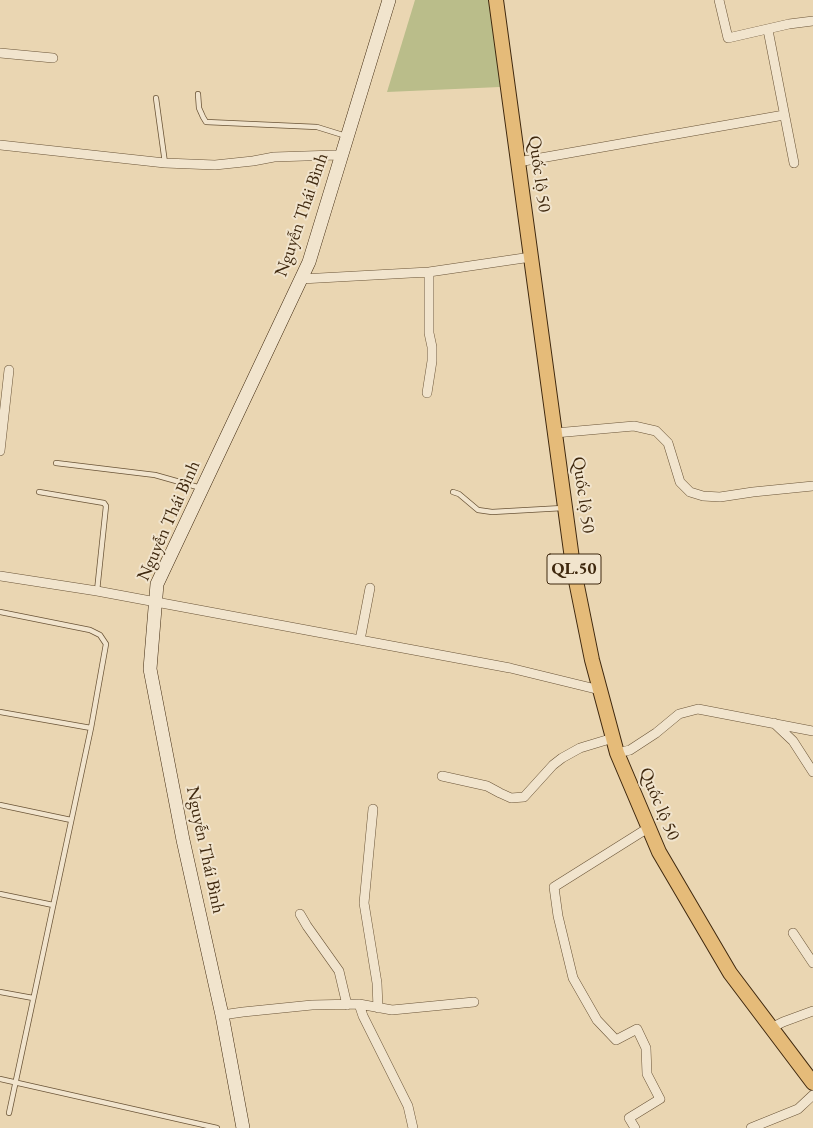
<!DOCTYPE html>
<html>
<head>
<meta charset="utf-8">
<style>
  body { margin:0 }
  canvas { display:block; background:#ead6b2 }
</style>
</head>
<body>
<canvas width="813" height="1128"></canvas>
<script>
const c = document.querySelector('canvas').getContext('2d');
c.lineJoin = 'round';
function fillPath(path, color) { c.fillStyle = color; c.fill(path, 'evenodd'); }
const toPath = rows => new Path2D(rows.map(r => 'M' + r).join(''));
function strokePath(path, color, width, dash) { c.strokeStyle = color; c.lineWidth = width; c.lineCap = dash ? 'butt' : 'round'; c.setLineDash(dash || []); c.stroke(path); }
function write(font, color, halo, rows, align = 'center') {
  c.font = font + ' "EB Garamond",serif'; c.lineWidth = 4; c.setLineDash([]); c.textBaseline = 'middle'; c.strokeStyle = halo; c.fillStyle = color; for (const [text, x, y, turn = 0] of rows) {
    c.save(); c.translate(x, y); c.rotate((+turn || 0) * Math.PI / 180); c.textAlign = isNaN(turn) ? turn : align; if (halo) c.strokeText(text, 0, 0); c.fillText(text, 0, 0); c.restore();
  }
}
const green = toPath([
  [415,0,490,0,500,87,387,92]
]);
const lane = toPath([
  [198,94,199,108,203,117,206,122,317,127,346,136],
  [156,98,165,163],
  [56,463,155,475,201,488],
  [39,492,104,503,106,506,97,591],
  [453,492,459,494,478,510,492,512,563,508],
  [0,612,90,630,100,635,106,644,91,728,9,1113],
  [0,712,91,728],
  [0,805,71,820],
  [0,894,53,905],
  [0,992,33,998],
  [0,1079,217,1128]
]);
const street = toPath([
  [719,0,728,38,789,24,813,21],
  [768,30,794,163],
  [0,53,53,58],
  [0,145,165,163,215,165,253,161,274,157,335,155,341,157],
  [518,162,784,115],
  [301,279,429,272,531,257],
  [427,393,432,361,432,347,429,333,429,272],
  [555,433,634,426,656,431,668,443,680,482,690,492,703,496,720,497,753,492,813,486],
  [0,451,9,370],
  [0,576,97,591,510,668,600,690],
  [360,640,370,588],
  [774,723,793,741,813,772],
  [617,753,630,750,656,733,679,714,698,709,813,731],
  [442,776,487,786,500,793,511,798,524,797,553,765,562,758,580,748,613,738],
  [373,809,364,903,377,983,378,1008],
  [300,914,307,926,339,971,347,1005],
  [793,933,813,963],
  [359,1004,363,1016,408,1106,413,1128],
  [222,1015,243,1012,312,1005,359,1004,392,1010,474,1002],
  [771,1028,783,1022,813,1011],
  [635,1128,629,1118,660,1099,647,1074,646,1048,637,1029,616,1040,597,1020,573,978,558,916,554,887,648,828],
  [751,1128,798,1109,813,1095]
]);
const secondary = toPath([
  [243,1128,222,1015,183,840,150,669,157,584,309,262,389,0]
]);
const primary = toPath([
  [496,0,573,566,592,660,617,753,659,852,730,973,813,1083]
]);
const shields = [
  [574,569,54]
];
const shieldNames = [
  ["QL.50",574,569]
];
const streetNames = [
  ["Quốc lộ 50",539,174,82],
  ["Nguyễn Thái Bình",302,215,-71],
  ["Quốc lộ 50",583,495,82],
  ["Nguyễn Thái Bình",169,521,-66],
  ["Quốc lộ 50",659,804,67],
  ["Nguyễn Thái Bình",205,850,78]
];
fillPath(green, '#babd8a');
strokePath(lane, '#6a5437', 6);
strokePath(street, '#6a5437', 10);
strokePath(secondary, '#3f280e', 14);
strokePath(primary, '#3f280e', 16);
strokePath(lane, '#f1e4cd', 4.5);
strokePath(street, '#f1e4cd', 9);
strokePath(secondary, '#f1e4cd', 13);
strokePath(primary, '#e5bb79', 14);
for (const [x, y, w] of shields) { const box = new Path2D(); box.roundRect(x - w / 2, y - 15, w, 30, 3); c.fillStyle = '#f1e4cd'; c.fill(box); strokePath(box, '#3f280e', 1); }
write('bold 17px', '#3f280e', null, shieldNames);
write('18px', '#3f280e', '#f1e4cd', streetNames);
</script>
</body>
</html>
